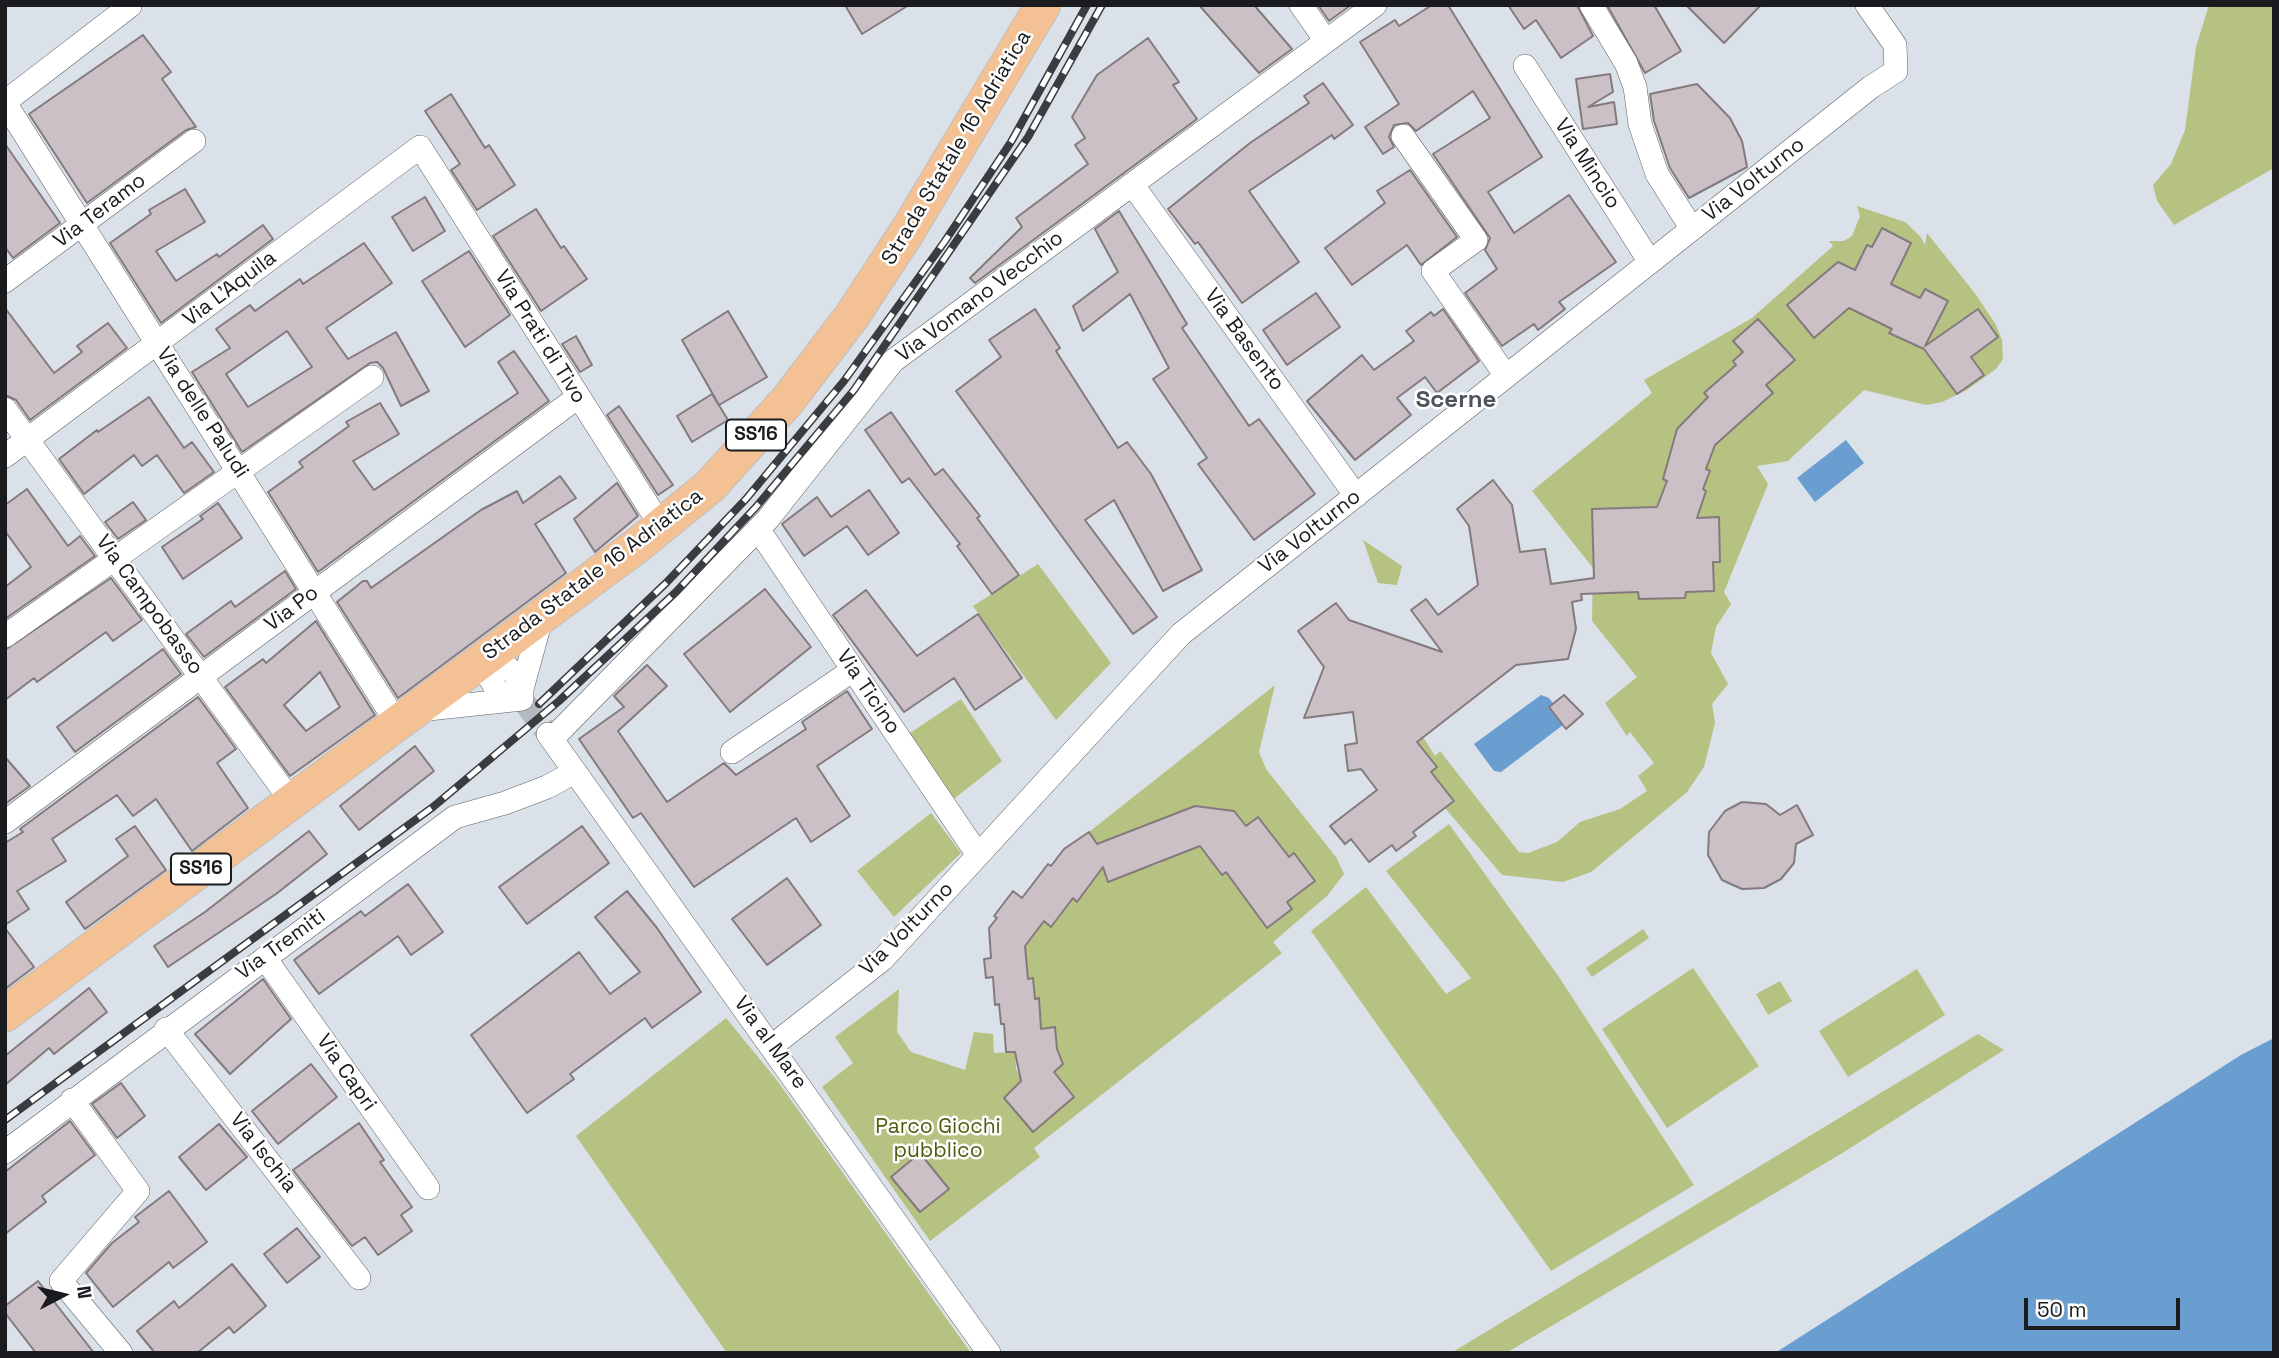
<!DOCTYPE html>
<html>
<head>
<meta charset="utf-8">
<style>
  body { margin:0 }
  #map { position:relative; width:2279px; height:1358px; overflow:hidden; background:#dae1e8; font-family:"Space Grotesk",sans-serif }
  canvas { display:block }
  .frame { position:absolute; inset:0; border:7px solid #191b1e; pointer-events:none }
  .north { position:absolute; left:28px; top:1260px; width:70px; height:70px; -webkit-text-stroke:5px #fff; paint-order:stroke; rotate:83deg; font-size:19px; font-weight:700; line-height:28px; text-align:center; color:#191b1e }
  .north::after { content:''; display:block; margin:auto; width:24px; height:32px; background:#191b1e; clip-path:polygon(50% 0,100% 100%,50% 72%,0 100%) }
  .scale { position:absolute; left:2024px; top:1298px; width:156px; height:32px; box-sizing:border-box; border:4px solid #191b1e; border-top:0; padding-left:9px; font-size:21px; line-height:24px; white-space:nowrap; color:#191b1e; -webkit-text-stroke:5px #fff; paint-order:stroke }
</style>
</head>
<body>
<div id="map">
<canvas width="2279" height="1358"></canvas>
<div class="frame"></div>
<div class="north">N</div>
<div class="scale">50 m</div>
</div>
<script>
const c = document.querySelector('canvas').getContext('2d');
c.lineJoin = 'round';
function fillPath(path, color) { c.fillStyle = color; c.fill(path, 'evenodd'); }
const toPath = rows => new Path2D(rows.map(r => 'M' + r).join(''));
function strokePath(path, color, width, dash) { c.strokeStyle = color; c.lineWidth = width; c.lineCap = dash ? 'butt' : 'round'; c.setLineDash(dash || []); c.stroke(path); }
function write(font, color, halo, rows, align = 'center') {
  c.font = font + ' "Space Grotesk",sans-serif'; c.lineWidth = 5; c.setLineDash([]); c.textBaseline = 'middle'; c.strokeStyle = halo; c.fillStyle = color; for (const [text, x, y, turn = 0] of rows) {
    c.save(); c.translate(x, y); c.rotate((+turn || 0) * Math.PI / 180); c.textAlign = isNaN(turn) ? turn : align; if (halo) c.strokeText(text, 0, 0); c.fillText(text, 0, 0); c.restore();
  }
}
const green = toPath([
  [2209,5,2274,5,2274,168,2174,225,2157,201,2153,185,2171,164,2185,130,2196,47],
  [1857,206,1905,222,1920,236,1925,245,1927,233,1977,296,1996,325,2002,340,2003,359,1996,369,1967,390,1942,402,1926,405,1864,390,1788,461,1757,466,1768,484,1724,592,1731,604,1716,627,1711,653,1728,684,1712,704,1715,723,1704,767,1687,792,1591,872,1563,882,1502,875,1445,808,1453,801,1431,772,1437,767,1417,742,1423,737,1435,756,1440,751,1519,852,1528,853,1557,842,1580,822,1620,809,1647,791,1638,776,1654,763,1630,732,1627,736,1605,703,1637,677,1592,621,1593,568,1532,491,1652,393,1644,380,1752,318,1833,246,1829,241,1844,241,1852,236,1860,216],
  [1363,540,1402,566,1397,585,1378,583],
  [1038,564,1111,663,1056,720,973,606],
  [1275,685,1259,752,1266,769,1336,857,1344,874,1327,896,1273,942,1282,953,1034,1148,1040,1157,930,1241,822,1087,853,1063,835,1037,899,989,897,1032,911,1052,965,1070,974,1032,993,1034,994,1053,1015,1052,1016,1069,1022,1080,1015,1086,1034,1132,1074,1097,1054,1072,1063,1064,1057,1049,1055,1028,1041,1029,1039,999,1035,999,1033,979,1028,979,999,958,1044,921,1052,927,1073,898,1078,901,1103,868,1109,881,1161,863,1160,859,1195,812,1222,875,1226,872,1267,927,1292,909,1287,902,1315,881,1294,853,1274,868,1277,841,1258,817,1246,826,1230,811,1195,806,1097,844,1089,832],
  [961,699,1002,761,950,802,907,735],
  [931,813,961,853,894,917,857,871],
  [1449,824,1559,977,1694,1185,1551,1271,1311,931,1366,887,1446,994,1471,978,1386,871],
  [1643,929,1649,938,1592,977,1586,968],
  [1693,968,1759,1066,1667,1128,1602,1029],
  [1917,969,1945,1015,1848,1077,1819,1031],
  [1780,981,1792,1001,1768,1015,1756,994],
  [726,1018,776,1079,971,1353,727,1353,576,1136],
  [1978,1034,2004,1050,1844,1152,1506,1353,1451,1353]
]);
const water = toPath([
  [1846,440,1864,463,1815,502,1797,478],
  [1541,695,1549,698,1567,722,1501,772,1494,771,1474,744],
  [2274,1038,2274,1353,1775,1353,2241,1055]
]);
const building = toPath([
  [845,5,909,5,862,34,845,5],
  [1199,5,1254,5,1292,49,1259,73,1199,5],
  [1318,5,1351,5,1329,21,1318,5],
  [1432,5,1448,5,1542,157,1488,192,1514,233,1569,195,1616,262,1559,302,1565,309,1538,330,1534,324,1502,346,1465,293,1497,269,1485,250,1490,238,1433,154,1490,118,1473,91,1416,131,1408,123,1394,125,1389,137,1394,147,1383,154,1365,127,1399,104,1360,42,1395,20,1399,26,1432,5],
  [1508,5,1577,5,1593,36,1561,58,1536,20,1524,29,1508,5],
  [1607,5,1654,5,1681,51,1645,73,1607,5],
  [1686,5,1761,5,1724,43,1686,5],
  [143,35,171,72,162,79,196,127,186,130,87,203,29,114,143,35],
  [1148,38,1179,82,1173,85,1197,119,975,283,970,278,1022,227,1016,218,1088,164,1075,145,1085,138,1072,117,1097,75,1148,38],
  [1610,74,1613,92,1588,107,1614,102,1617,124,1583,129,1576,79,1610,74],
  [1323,83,1353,125,1334,139,1332,135,1249,191,1299,262,1242,303,1198,242,1195,244,1168,209,1250,143,1309,103,1304,96,1323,83],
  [1697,84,1730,118,1742,141,1747,167,1689,198,1670,168,1654,121,1650,94,1697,84],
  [451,94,485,148,489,145,515,185,477,210,451,170,460,164,425,111,451,94],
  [5,144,60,223,13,258,5,247,5,144],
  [1410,170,1457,237,1421,265,1407,245,1352,285,1325,248,1385,203,1377,191,1410,170],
  [185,189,205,222,156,251,176,281,217,254,219,257,263,225,273,239,161,323,110,243,151,214,149,210,185,189],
  [425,197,445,231,413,251,392,217,425,197],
  [536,209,561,248,564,246,587,279,541,311,493,236,536,209],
  [1119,211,1187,324,1182,328,1249,426,1259,419,1315,494,1254,540,1198,464,1207,458,1153,379,1169,368,1130,294,1083,331,1073,306,1118,272,1095,229,1119,211],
  [1882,228,1911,243,1891,284,1920,298,1925,289,1948,301,1925,346,1978,309,1998,337,1971,357,1984,375,1957,394,1924,349,1889,333,1892,329,1849,308,1814,338,1787,305,1838,262,1855,270,1867,245,1872,247,1882,228],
  [364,243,392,283,326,328,348,359,396,332,429,391,401,406,383,368,377,362,370,363,242,452,192,372,230,348,216,329,250,305,255,311,300,279,303,284,364,243],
  [287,331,312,367,248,407,226,374,287,331],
  [469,251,510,315,465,347,422,281,469,251],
  [1316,293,1340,327,1287,365,1263,330,1316,293],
  [5,308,54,373,82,352,77,346,108,323,127,348,30,420,16,400,5,395,5,308],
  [1035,309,1060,348,1056,351,1118,448,1127,442,1151,474,1202,570,1163,591,1114,500,1085,520,1157,617,1133,634,956,391,1001,357,989,340,1035,309],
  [1443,309,1479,361,1437,393,1425,377,1397,398,1411,415,1355,460,1307,401,1362,355,1374,370,1414,341,1406,331,1431,312,1434,316,1443,309],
  [728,311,767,377,719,405,682,340,728,311],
  [1758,319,1795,360,1766,385,1773,393,1715,445,1706,469,1710,471,1703,489,1706,491,1697,518,1719,517,1720,562,1713,562,1714,591,1686,592,1685,598,1639,599,1638,592,1581,594,1582,600,1572,602,1576,629,1568,659,1516,665,1417,742,1437,767,1431,772,1454,801,1413,832,1416,836,1396,851,1392,845,1369,862,1351,839,1345,844,1330,826,1377,790,1361,769,1348,771,1345,745,1357,743,1353,712,1304,718,1324,667,1298,631,1336,603,1349,620,1442,652,1411,610,1426,599,1438,615,1478,585,1469,526,1457,509,1493,480,1512,505,1520,552,1545,549,1551,584,1594,578,1592,509,1657,507,1667,481,1663,479,1677,429,1708,397,1704,393,1736,365,1733,361,1743,352,1733,341,1758,319],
  [576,336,592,365,580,372,562,344,576,336],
  [514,351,549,401,318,572,268,492,303,467,299,462,349,426,346,422,380,403,399,434,353,461,374,490,518,393,498,362,514,351],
  [712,394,728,420,692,442,677,416,712,394],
  [149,397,184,448,192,442,214,472,184,493,157,455,142,466,134,455,84,494,59,459,97,430,98,432,149,397],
  [619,406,673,485,658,495,607,415,619,406],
  [891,412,935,475,943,469,980,516,977,518,1019,575,992,594,957,546,960,544,909,478,902,483,865,430,891,412],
  [560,476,576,498,535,524,566,573,398,698,337,602,363,581,367,581,371,588,481,510,517,491,523,503,560,476],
  [617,483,638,516,595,552,574,519,617,483],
  [27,489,68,546,80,536,95,556,5,619,5,587,31,567,5,531,5,505,27,489],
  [869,490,899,533,868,555,847,526,804,556,782,524,817,497,831,517,869,490],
  [133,502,146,520,118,539,105,522,133,502],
  [218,503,242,538,183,579,162,547,203,519,200,516,218,503],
  [285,571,296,589,204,657,186,634,231,601,235,607,285,571],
  [111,578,142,620,113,641,106,632,37,682,34,678,5,700,5,650,111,578],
  [765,589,811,647,730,712,684,654,765,589],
  [866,590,917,656,978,614,1022,678,975,710,954,678,904,712,833,615,866,590],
  [316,621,375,715,290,776,225,687,263,659,266,663,316,621],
  [320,672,340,707,306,731,284,705,320,672],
  [163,649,181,674,75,752,57,727,163,649],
  [647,665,667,686,618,731,667,802,724,763,736,775,806,729,802,722,847,691,872,729,817,766,850,816,811,842,796,818,694,887,641,813,633,818,579,739,624,707,614,696,647,665],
  [1564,695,1583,714,1566,729,1549,707,1564,695],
  [198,697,236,749,217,763,248,808,192,851,156,799,133,816,117,795,52,839,66,861,17,891,29,909,5,925,5,843,23,832,20,829,198,697],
  [415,746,434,771,359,830,340,806,415,746],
  [5,757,30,786,5,804,5,757],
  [1742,802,1766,804,1780,815,1797,805,1813,835,1796,844,1794,863,1781,879,1764,888,1742,889,1722,880,1708,855,1709,832,1725,811,1742,802],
  [1195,806,1234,811,1246,826,1258,817,1289,857,1294,853,1315,881,1287,902,1292,909,1267,928,1226,872,1222,875,1200,846,1108,882,1103,867,1077,902,1073,898,1051,927,1044,921,1025,946,1028,979,1033,978,1035,999,1039,998,1041,1029,1055,1027,1057,1049,1063,1064,1054,1072,1074,1097,1033,1132,1004,1098,1021,1081,1015,1052,1006,1052,1004,1024,1001,1024,999,1004,995,1005,993,977,986,978,984,959,991,958,989,928,997,918,994,916,1013,891,1022,898,1048,864,1051,866,1064,849,1089,832,1097,844,1195,806],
  [135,826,166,870,85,929,66,902,128,856,116,839,135,826],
  [582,826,609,863,527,924,499,887,582,826],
  [309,831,327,854,276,894,168,967,154,946,205,912,309,831],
  [787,878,821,925,767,965,732,919,787,878],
  [408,884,443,932,411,955,398,936,319,994,294,960,361,911,365,916,408,884],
  [627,891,657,928,701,992,652,1028,645,1018,570,1074,574,1079,527,1113,471,1035,579,952,610,994,640,972,595,917,627,891],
  [5,928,34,967,5,989,5,928],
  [263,979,291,1019,230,1074,195,1034,263,979],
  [89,988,107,1012,54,1054,49,1048,5,1085,5,1056,89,988],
  [311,1064,337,1097,278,1144,252,1111,311,1064],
  [121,1083,145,1116,117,1138,92,1104,121,1083],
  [70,1121,95,1155,42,1196,46,1202,5,1234,5,1172,70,1121],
  [359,1123,384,1160,380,1162,412,1207,401,1215,412,1231,378,1255,365,1237,352,1246,293,1170,359,1123],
  [219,1124,247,1157,206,1190,179,1157,219,1124],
  [920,1153,949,1189,920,1212,891,1177,920,1153],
  [169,1191,207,1242,173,1268,169,1262,113,1307,86,1273,112,1243,139,1222,135,1217,169,1191],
  [297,1228,320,1257,287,1283,264,1254,297,1228],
  [232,1264,266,1306,234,1333,229,1327,197,1353,155,1353,137,1331,174,1301,179,1308,232,1264],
  [38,1281,94,1353,36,1353,5,1313,5,1306,38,1281]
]);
const minorTunnel = toPath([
  [522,699,548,734]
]);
const minor = toPath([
  [1301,5,1326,41],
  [1591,5,1626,63,1635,87,1640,124,1657,174,1692,229],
  [1525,66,1650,262],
  [5,102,130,6],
  [5,103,397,723],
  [1403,136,1476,240,1433,271,1506,376],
  [1132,184,1356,496],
  [5,281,194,141],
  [5,409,292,802],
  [5,456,420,147,661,526],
  [758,529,978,855],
  [5,636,372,377],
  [509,698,497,690,489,677,485,658,505,665,515,674,522,689],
  [419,710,522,699,522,689,542,616],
  [548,734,989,1353],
  [552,739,768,519,893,361,1375,5],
  [732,752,853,670],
  [5,822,578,397],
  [265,958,428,1188],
  [166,1029,359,1278],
  [772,1046,883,959,1181,634,1871,87,1896,71,1895,45,1867,5],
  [72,1100,138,1191,61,1281,121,1353],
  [5,1152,455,817,505,803,547,787,575,772]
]);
const primary = toPath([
  [5,1014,639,544,710,486,788,400,852,316,907,232,1043,5]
]);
const rail = toPath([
  [539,704,666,583,746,499,844,381,945,241,1011,142,1087,5],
  [5,1120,433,807,559,701,676,592,756,507,854,390,1028,137,1102,5]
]);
const shields = [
  [756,435,60],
  [201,869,60]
];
const shieldNames = [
  ["SS16",756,435],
  ["SS16",201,869]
];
const streetNames = [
  ["Strada Statale 16 Adriatica",957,148,-59],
  ["Via Mincio",1587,164,57],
  ["Via Volturno",1754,180,-38],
  ["Via Teramo",100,211,-37],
  ["Via L'Aquila",230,289,-37],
  ["Via Vomano Vecchio",980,297,-37],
  ["Via Prati di Tivo",540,337,58],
  ["Via Basento",1244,340,54],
  ["Via delle Paludi",202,413,57],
  ["Via Volturno",1310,532,-38],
  ["Strada Statale 16 Adriatica",593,575,-37],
  ["Via Campobasso",149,605,54],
  ["Via Po",292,609,-37],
  ["Via Ticino",868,692,56],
  ["Via Volturno",907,929,-45],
  ["Via Tremiti",281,945,-36],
  ["Via al Mare",770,1043,54],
  ["Via Capri",346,1073,55],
  ["Via Ischia",263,1153,52]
];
const parkNames = [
  ["Parco Giochi",938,1127],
  ["pubblico",938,1151]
];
const quarterNames = [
  ["Scerne",1456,400]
];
fillPath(green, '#b6c281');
fillPath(water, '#6a9ed0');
fillPath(building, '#cac0c5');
strokePath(building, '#847a7e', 2);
strokePath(minorTunnel, '#b3b9c0', 23, [23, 11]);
strokePath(minor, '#5a6066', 24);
strokePath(primary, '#bfbfc0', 37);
strokePath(minor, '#fff', 23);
strokePath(primary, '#f3c193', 35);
strokePath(rail, '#3a3c40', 8);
strokePath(rail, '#fff', 5, [16]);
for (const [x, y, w] of shields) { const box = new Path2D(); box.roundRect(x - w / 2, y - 15.5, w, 31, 5); c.fillStyle = '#fff'; c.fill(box); strokePath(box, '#191b1e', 2); }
write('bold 19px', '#191b1e', null, shieldNames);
write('21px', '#191b1e', '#fff', streetNames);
write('21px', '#515b0c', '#fff', parkNames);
write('bold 24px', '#4d5359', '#fff', quarterNames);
</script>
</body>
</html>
